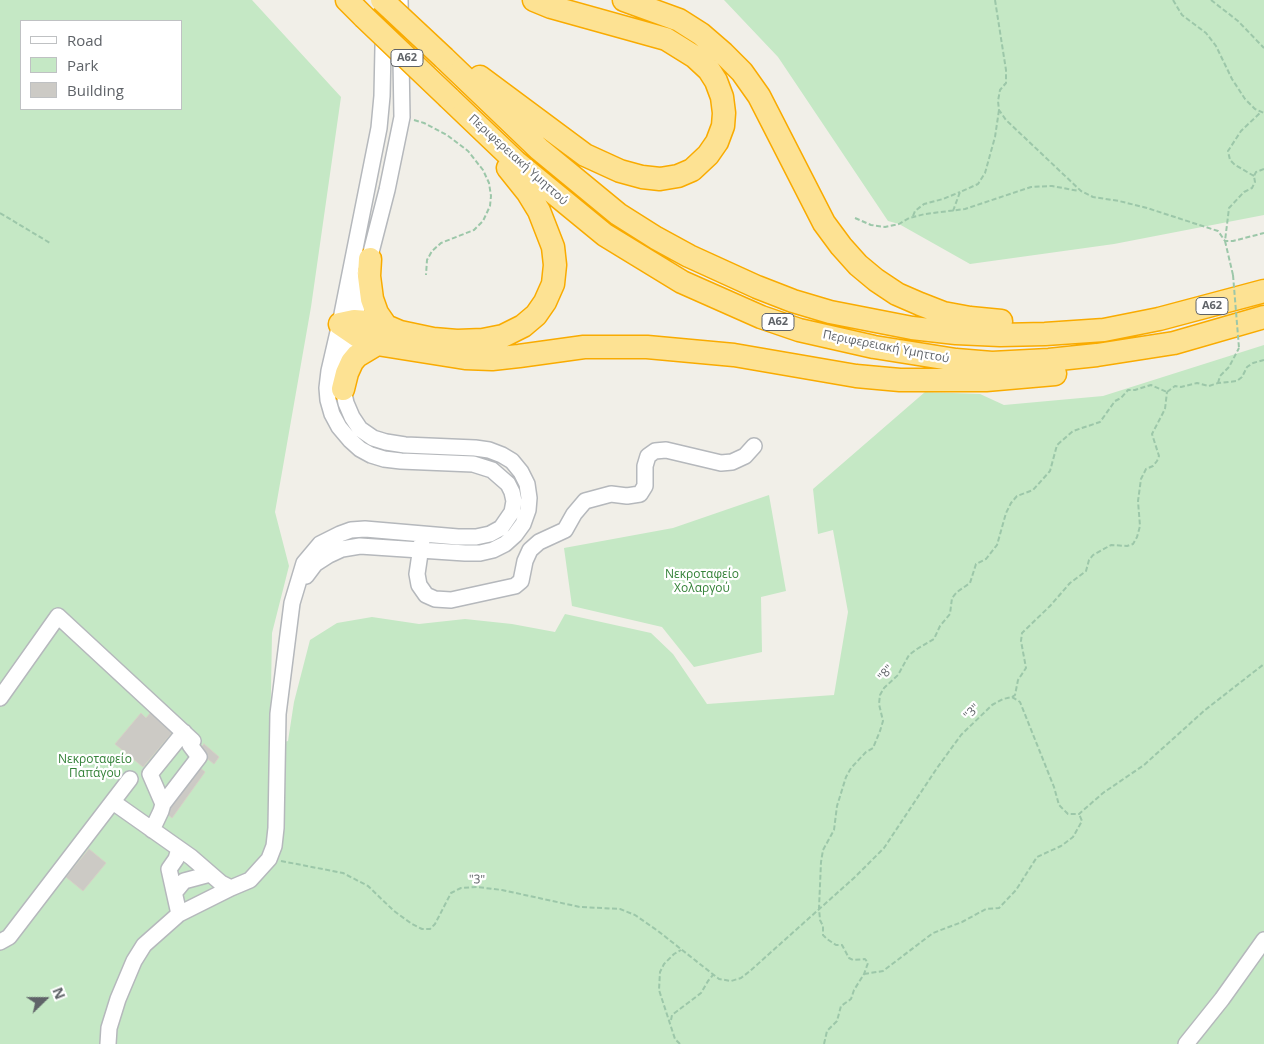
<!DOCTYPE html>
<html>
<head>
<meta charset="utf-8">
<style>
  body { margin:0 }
  #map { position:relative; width:1264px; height:1044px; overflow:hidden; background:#f1efe8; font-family:"Open Sans",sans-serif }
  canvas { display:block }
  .legend { position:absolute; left:20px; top:20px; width:162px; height:90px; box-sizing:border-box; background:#fff; border:1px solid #bfc1c3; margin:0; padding:6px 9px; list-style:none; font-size:15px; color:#5f6368 }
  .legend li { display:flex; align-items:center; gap:10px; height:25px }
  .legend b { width:25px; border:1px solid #bfc1c3 }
  .north { position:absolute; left:20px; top:974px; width:50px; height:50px; -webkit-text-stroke:4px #fff; paint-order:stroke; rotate:68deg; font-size:14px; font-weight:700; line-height:20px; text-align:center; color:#5f6368 }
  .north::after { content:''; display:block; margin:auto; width:18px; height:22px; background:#5f6368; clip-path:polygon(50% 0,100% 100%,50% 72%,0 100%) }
</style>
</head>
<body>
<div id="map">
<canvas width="1264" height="1044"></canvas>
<ul class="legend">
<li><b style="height:6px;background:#fff"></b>Road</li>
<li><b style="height:14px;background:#c5e8c5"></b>Park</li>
<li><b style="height:14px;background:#cccac5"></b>Building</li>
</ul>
<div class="north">N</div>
</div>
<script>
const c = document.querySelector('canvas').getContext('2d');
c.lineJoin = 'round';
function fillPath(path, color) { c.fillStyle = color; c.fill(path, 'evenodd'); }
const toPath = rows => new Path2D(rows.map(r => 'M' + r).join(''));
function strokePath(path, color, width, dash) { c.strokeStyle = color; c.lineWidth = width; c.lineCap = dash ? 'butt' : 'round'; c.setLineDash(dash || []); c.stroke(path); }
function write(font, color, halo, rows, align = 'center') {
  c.font = font + ' "Open Sans",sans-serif'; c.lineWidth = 4.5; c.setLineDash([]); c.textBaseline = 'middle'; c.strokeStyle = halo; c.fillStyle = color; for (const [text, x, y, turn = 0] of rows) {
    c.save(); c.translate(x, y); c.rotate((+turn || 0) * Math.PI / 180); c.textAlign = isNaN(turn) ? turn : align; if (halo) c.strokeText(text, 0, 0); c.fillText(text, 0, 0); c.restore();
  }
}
const green = toPath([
  [0,0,252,0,341,97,311,307,275,512,289,566,272,633,270,746,288,741,294,702,310,640,337,623,372,617,419,624,465,619,512,624,555,632,565,614,651,633,673,654,707,704,834,695,848,612,833,530,818,534,813,489,925,392,980,394,1004,405,1103,396,1264,345,1264,1044,0,1044],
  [21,21,181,21,181,109,21,109],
  [724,0,1264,0,1264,215,1114,244,970,264,899,224,888,221,778,57],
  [769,495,786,591,761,597,762,652,694,667,662,627,572,606,564,548,673,528]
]);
const building = toPath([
  [151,712,174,730,143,767,115,744,141,713,146,718,151,712],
  [204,744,219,757,214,764,198,751,204,744],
  [199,767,205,772,172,818,166,813,199,767],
  [89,849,106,863,83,891,66,877,89,849]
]);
const path = toPath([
  [995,0,1006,70,1006,83,1000,90,998,101,999,110,1006,120,1081,191,1093,197,1119,201,1147,208,1218,231,1225,241,1233,241,1264,233],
  [1173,0,1182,15,1206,33,1216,46,1232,79,1245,99,1255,109,1264,113],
  [1211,0,1238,21,1264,48],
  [414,120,424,123,447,135,468,151,483,170,489,183,491,196,490,206,483,221,474,230,441,243,432,251,427,260,426,275],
  [1254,176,1235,165,1230,160,1228,151,1241,131,1261,112],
  [953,211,960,192,978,184,985,173,995,137,999,110],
  [0,213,50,243],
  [913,216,915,211,924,204,943,199,960,192],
  [855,218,871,225,885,227,899,224,909,218,925,214,965,209,1031,187,1052,186,1079,191],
  [1233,275,1225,241,1229,208,1244,192,1252,188,1255,182,1254,176,1256,172,1264,169],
  [1218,383,1220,376,1229,367,1239,348],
  [1167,392,1175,386,1181,387,1197,383,1209,386,1218,383,1237,381,1242,377,1247,367,1253,363,1264,360],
  [1012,697,1015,695,1018,680,1026,668,1021,641,1022,633,1050,606,1070,583,1086,571,1089,560,1093,555,1111,545,1127,546,1133,544,1137,537,1140,526,1138,501,1141,479,1146,469,1153,466,1157,461,1159,456,1152,434,1165,409,1167,392],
  [281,861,343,873,368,886,394,911,412,924,422,929,430,929,435,924,451,893,461,888,477,887,502,890,580,907,620,909,635,915,658,931,719,979,731,981,741,978,750,971,855,877,884,848,937,768,961,735,992,705,1003,699,1012,697,1020,702,1054,787,1059,805,1068,814,1079,814,1103,793,1144,765,1205,710,1264,664],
  [864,974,883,971,933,933,962,922,986,909,999,908,1016,890,1037,857,1061,846,1073,837,1082,821,1079,814],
  [671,1020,672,1015,701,993,708,981,713,975],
  [680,1044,675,1039,659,990,660,972,664,964,674,954,681,950],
  [824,1044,827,1031,837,1021,841,1006,851,999,854,990,864,974,868,963,865,959,853,960,849,958,842,945,836,945,827,939,823,935,823,926,820,920,819,908,821,862,823,850,834,830,837,806,846,777,851,768,866,752,873,748,880,731,883,721,879,704,880,695,884,688,898,675,909,655,917,649,934,639,940,626,950,614,952,598,957,592,970,583,976,564,986,559,997,545,1006,513,1011,503,1017,496,1033,490,1050,471,1057,445,1073,431,1100,422,1115,401,1121,398,1128,390,1135,390,1151,385,1167,392]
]);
const minor = toPath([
  [422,540,417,574,419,585,426,595,435,599,451,600,515,586,521,581,525,561,530,550,539,542,565,530,574,514,585,501,611,494,627,496,640,494,645,486,645,466,648,456,655,451,666,450,721,463,732,462,745,456,754,446],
  [306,576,315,564,329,555,342,549,360,546,465,553,480,553,493,550,505,544,515,535,523,524,528,510,529,498,527,484,521,472,512,461,502,455,489,450,475,448,405,445,386,442,373,438,360,429,352,417,346,403,343,389,343,371,361,291,387,190,402,117,400,0],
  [0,698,58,616,193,741,190,745,199,757,163,804,161,811,152,830],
  [113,802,191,857,221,883,231,888],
  [163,804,150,774,184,732],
  [175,892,184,881,210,874],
  [179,914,169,869,176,859,179,849],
  [0,942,9,937,130,779],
  [108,1044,109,1028,118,999,134,961,144,945,179,914,231,888,250,880,269,859,274,846,276,828,278,714,292,603,304,563,320,544,340,534,351,530,365,529,458,537,476,537,490,534,501,528,512,512,514,501,512,492,508,484,492,470,473,464,401,461,384,459,371,455,360,449,350,440,339,427,332,414,328,400,327,388,329,371,341,319,379,128,382,96,384,0],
  [1186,1044,1222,999,1264,940]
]);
const highway = toPath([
  [347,0,364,17],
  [624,0,679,20,701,34,723,53,742,72,759,96,824,223,841,246,858,265,876,280,897,294,920,304,943,313,970,318,1001,321],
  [444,58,539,149,618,214,656,238,689,256,757,287,793,301,830,312,912,328,956,333,1000,335,1045,334,1104,330,1159,319,1264,291],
  [480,77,585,155,620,171,642,177,660,179,678,176,692,170,708,155,717,142,723,126,724,113,722,97,716,81,709,70,695,57,666,39,551,7,534,0],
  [449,98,516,162,605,235,682,282,761,317,799,330,874,347,956,360,992,363,1049,360,1097,355,1174,343,1264,317],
  [370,259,369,276,372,299,377,313,386,326],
  [340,324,359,337,377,344,465,358,492,359,519,356,584,347,647,347,734,355,856,376,900,380,986,380,1055,374],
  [340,324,354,321,367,322,386,326,400,332,433,339,457,341,483,340,503,336,523,326,536,315,545,302,553,284,555,265,553,247,539,211,528,193,508,168],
  [343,389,347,373,352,362,357,356,377,344]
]);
const pathBridge = toPath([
  [1233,275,1239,348]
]);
const highwayBridge = toPath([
  [382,0,444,58],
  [364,17,449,98]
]);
const shields = [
  [407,58,32],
  [1212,306,32],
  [778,322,32]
];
const shieldNames = [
  ["Α62",407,58],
  ["Α62",1212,306],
  ["Α62",778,322]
];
const streetNames = [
  ["Περιφερειακή Υμηττού",518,160,42],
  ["Περιφερειακή Υμηττού",886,347,11],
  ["\"8\"",886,673,-49],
  ["\"3\"",972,712,-45],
  ["\"3\"",477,880,1]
];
const parkNames = [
  ["Νεκροταφείο",702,575],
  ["Χολαργού",702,589],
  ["Νεκροταφείο",95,760],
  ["Παπάγου",95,774]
];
fillPath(green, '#c5e8c5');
fillPath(building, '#cccac5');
strokePath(building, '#d6d1c6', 1);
strokePath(minor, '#b5b8bc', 18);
strokePath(highway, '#f9ab00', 25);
strokePath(path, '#9cc7a9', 2, [5, 2.5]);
strokePath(minor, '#fff', 15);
strokePath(highway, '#fde293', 22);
strokePath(highwayBridge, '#f9ab00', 25, []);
strokePath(pathBridge, '#9cc7a9', 2, [5, 2.5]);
strokePath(highwayBridge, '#fde293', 22);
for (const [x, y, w] of shields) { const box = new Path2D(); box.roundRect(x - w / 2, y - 8.5, w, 17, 4); c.fillStyle = '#fff'; c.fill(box); strokePath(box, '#5f6368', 1); }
write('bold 11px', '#5f6368', null, shieldNames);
write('12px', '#5f6368', '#fff', streetNames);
write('12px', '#348238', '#fff', parkNames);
</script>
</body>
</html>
